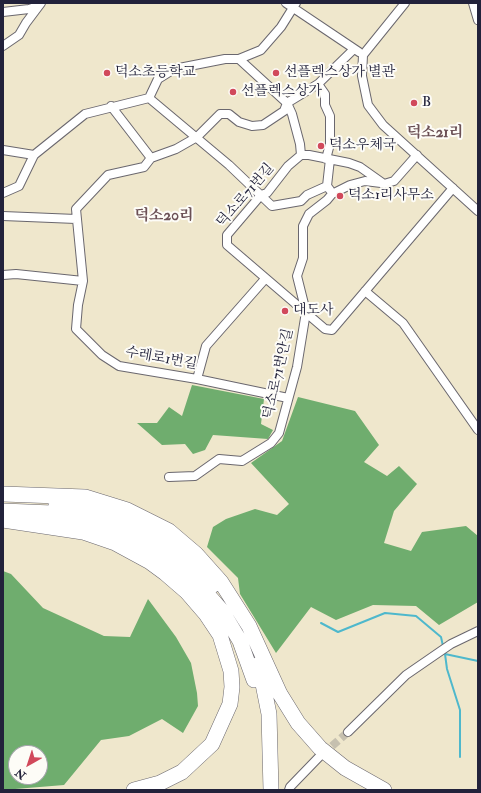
<!DOCTYPE html>
<html>
<head>
<meta charset="utf-8">
<style>
  body { margin:0 }
  #map { position:relative; width:481px; height:793px; overflow:hidden; background:#efe7cc; font-family:"IM FELL Double Pica",serif }
  canvas { display:block }
  .frame { position:absolute; inset:0; border:4px solid #22223b; pointer-events:none }
  .north { position:absolute; left:8px; top:745px; width:40px; height:40px; box-sizing:border-box; background:#fdfcf7; border:1px solid #a5a5ac; border-radius:50%; rotate:219deg; font-size:11px; font-weight:700; line-height:16px; text-align:center; color:#22223b }
  .north::after { content:''; display:block; margin:auto; width:14px; height:18px; background:#d1495b; clip-path:polygon(50% 0,100% 100%,50% 72%,0 100%) }
</style>
</head>
<body>
<div id="map">
<canvas width="481" height="793"></canvas>
<div class="frame"></div>
<div class="north">N</div>
</div>
<script>
const c = document.querySelector('canvas').getContext('2d');
c.lineJoin = 'round';
function fillPath(path, color) { c.fillStyle = color; c.fill(path, 'evenodd'); }
const toPath = rows => new Path2D(rows.map(r => 'M' + r).join(''));
function strokePath(path, color, width, dash) { c.strokeStyle = color; c.lineWidth = width; c.lineCap = dash ? 'butt' : 'round'; c.setLineDash(dash || []); c.stroke(path); }
function write(font, color, halo, rows, align = 'center') {
  c.font = font + ' "IM FELL Double Pica","Noto Serif KR",serif'; c.lineWidth = 4; c.setLineDash([]); c.textBaseline = 'middle'; c.strokeStyle = halo; c.fillStyle = color; for (const [text, x, y, turn = 0] of rows) {
    c.save(); c.translate(x, y); c.rotate((+turn || 0) * Math.PI / 180); c.textAlign = isNaN(turn) ? turn : align; if (halo) c.strokeText(text, 0, 0); c.fillText(text, 0, 0); c.restore();
  }
}
const forest = toPath([
  [192,385,264,399,261,424,273,430,268,439,213,435,205,450,193,454,185,444,162,445,137,423,157,423,169,407,182,416],
  [298,397,355,411,379,445,364,462,387,476,399,466,417,484,394,511,384,543,411,551,422,532,466,526,478,536,478,602,439,625,416,606,373,605,336,620,311,607,276,653,240,594,238,578,207,547,213,527,226,519,255,509,277,515,289,504,251,463,282,441],
  [3,571,11,574,43,608,104,636,130,637,148,599,176,637,191,663,197,693,198,706,183,733,162,719,129,736,101,740,64,785,3,790],
  [16,753,40,753,40,777,16,777]
]);
const stream = toPath([
  [321,623,338,632,385,613,416,616,441,637,443,646],
  [460,757,460,710,447,669,445,654,478,661]
]);
const streetTunnel = toPath([
  [323,754,348,732]
]);
const street = toPath([
  [286,3,359,52],
  [405,3,363,55,362,76,368,105,383,125,478,211],
  [473,3,478,20],
  [3,12,29,9,38,6],
  [3,46,19,35,26,23,41,3],
  [239,59,287,103,292,114,300,144,301,155],
  [318,84,325,94,325,105,330,116,330,144,326,159],
  [149,98,229,165,272,206,301,201,307,195,327,186],
  [111,106,151,158],
  [3,150,34,155],
  [417,155,394,181,384,184,360,167,349,163,309,155,301,155,288,166,267,193,261,195,227,235,227,245,325,329,332,330,453,188],
  [330,190,327,186,330,159],
  [3,193,19,186,34,155,85,114,149,98,158,79,174,69,225,59,239,59,261,50,281,27,296,3],
  [3,216,76,219],
  [3,275,16,274,83,281],
  [365,291,403,323,478,430],
  [197,379,206,346,265,279],
  [288,398,197,379,119,366,102,355,76,329,78,305,83,281,76,209,108,175,144,167,151,158,176,149,197,137,220,114,229,114,239,122,252,126,263,125,284,111,287,103,318,84,354,49],
  [169,477,195,476,219,459,242,461,271,443,279,433,297,367,306,312,297,276,303,258,303,226,309,214,327,200,332,194,350,185,365,181,381,183],
  [348,732,406,675,451,644,478,631],
  [289,790,290,787,319,757]
]);
const highway = toPath([
  [3,494,85,497,127,510,169,531,196,554,221,582,249,626,280,694,298,723,320,748,345,768,384,790],
  [56,504,102,512,123,520,176,553,212,586],
  [3,511,52,513,86,518,116,530,151,548,201,587,222,611,240,641,254,680],
  [3,520,83,532,115,543,150,562,165,573,187,592,206,614,220,635,231,671,232,687,230,704,212,744,182,772,160,783,134,790],
  [259,664,269,714,271,790]
]);
const markers = [
  [107,73,4,"#d1495b"],
  [276,73,4,"#d1495b"],
  [233,92,4,"#d1495b"],
  [414,103,4,"#d1495b"],
  [321,146,4,"#d1495b"],
  [340,196,4,"#d1495b"],
  [285,311,4,"#d1495b"]
];
const poiNames = [
  ["덕소초등학교",115,73],
  ["선플렉스상가 별관",284,73],
  ["선플렉스상가",241,92],
  ["B",422,103],
  ["덕소우체국",329,146],
  ["덕소1리사무소",348,196],
  ["대도사",293,311]
];
const streetNames = [
  ["덕소로71번길",246,196,-49],
  ["수레로1번길",161,359,10],
  ["덕소로71번안길",279,374,-77]
];
const neighbourhoodNames = [
  ["덕소21리",435,134],
  ["덕소20리",164,217]
];
fillPath(forest, '#6fad6e');
strokePath(stream, '#4eb8cc', 2);
strokePath(streetTunnel, '#c6c0af', 8, [8, 4]);
strokePath(street, '#6a676e', 10);
strokePath(highway, '#6a676e', 16);
strokePath(street, '#fff', 8);
strokePath(highway, '#fff', 15);
for (const [x, y, r, color] of markers) { const dot = new Path2D(); dot.arc(x, y, r, 0, 2 * Math.PI); c.fillStyle = color; c.fill(dot); strokePath(dot, '#fdfcf7', 1.5); }
write('14px', '#22223b', '#fdfcf7', poiNames, 'left');
write('14px', '#22223b', '#fdfcf7', streetNames);
write('bold 15px', '#6b5055', '#fdfcf7', neighbourhoodNames);
</script>
</body>
</html>
